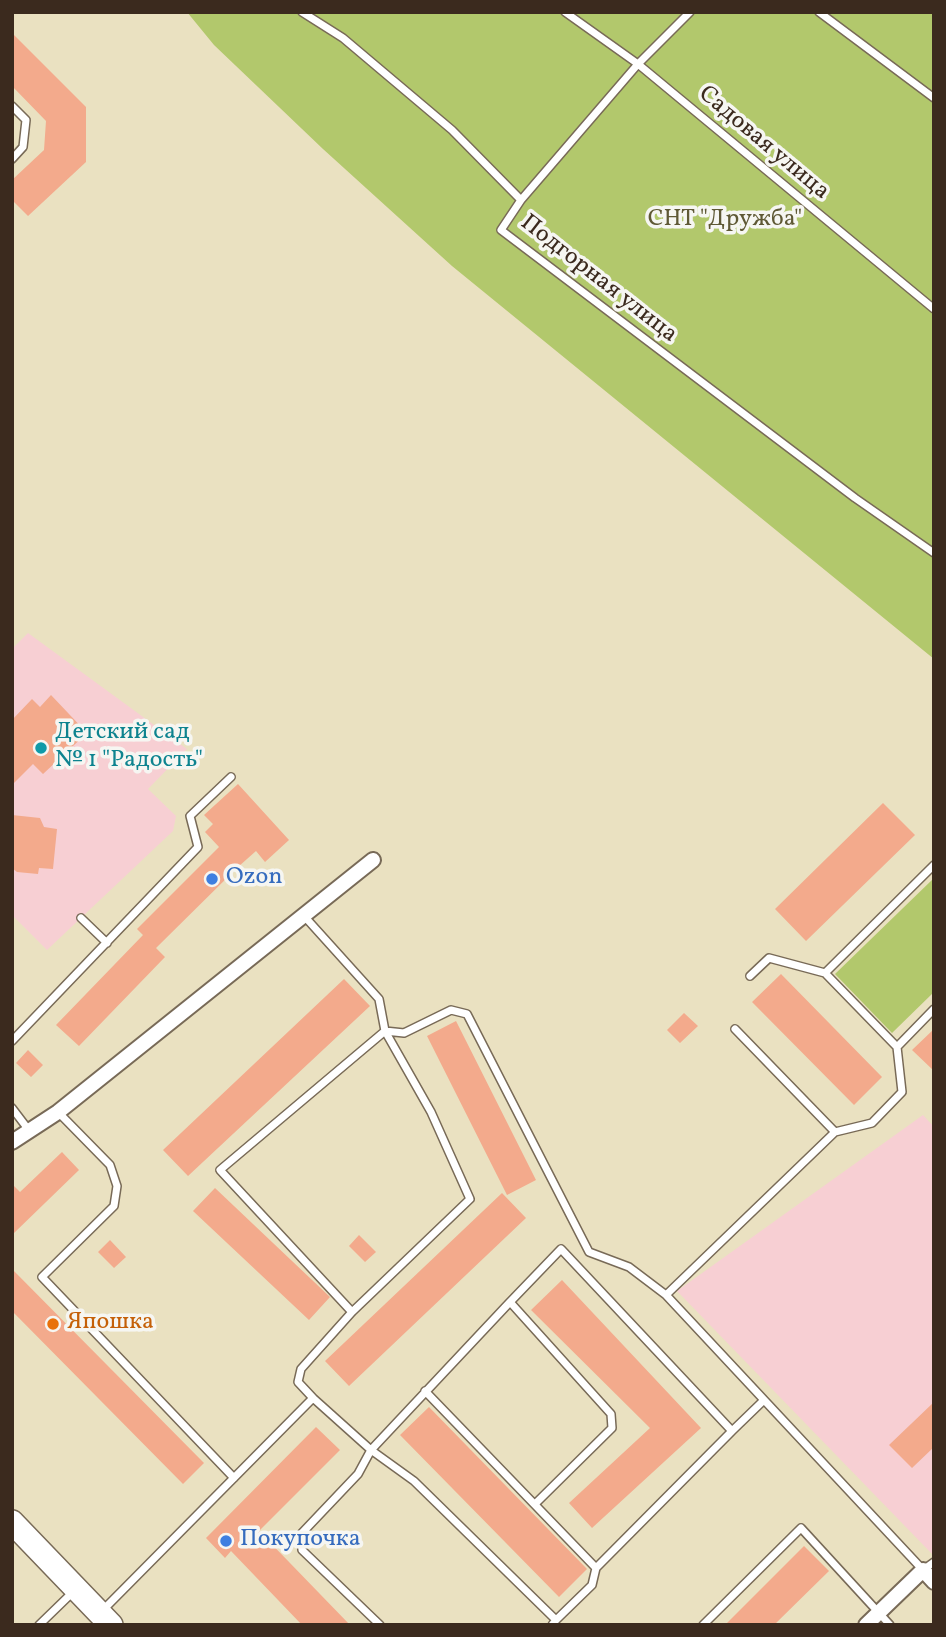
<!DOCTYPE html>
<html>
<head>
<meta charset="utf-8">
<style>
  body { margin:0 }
  #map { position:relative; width:946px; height:1637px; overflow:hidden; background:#eae1c1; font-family:Vollkorn,serif }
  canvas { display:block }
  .frame { position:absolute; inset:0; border:14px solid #3b2a1e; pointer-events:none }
</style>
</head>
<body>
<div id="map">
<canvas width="946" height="1637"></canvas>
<div class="frame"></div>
</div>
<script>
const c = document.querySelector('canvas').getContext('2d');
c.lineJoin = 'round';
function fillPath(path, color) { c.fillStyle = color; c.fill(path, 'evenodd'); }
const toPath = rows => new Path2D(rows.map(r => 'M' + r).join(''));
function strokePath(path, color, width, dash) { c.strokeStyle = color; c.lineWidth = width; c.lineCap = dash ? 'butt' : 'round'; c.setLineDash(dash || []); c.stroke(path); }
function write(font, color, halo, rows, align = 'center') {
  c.font = font + ' Vollkorn,serif'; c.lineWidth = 7; c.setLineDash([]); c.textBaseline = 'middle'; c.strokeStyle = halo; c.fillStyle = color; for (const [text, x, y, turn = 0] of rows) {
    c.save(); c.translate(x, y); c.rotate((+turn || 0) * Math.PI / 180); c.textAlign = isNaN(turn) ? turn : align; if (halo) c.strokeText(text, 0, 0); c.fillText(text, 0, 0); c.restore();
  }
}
const built = toPath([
  [28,633,187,749,148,789,176,816,173,831,47,950,12,915,12,649],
  [923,1115,934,1127,934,1556,677,1291]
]);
const green = toPath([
  [187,12,934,12,934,659,452,266,323,149,214,45],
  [934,878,934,992,892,1033,835,974]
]);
const building = toPath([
  [12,33,86,107,86,162,28,216,12,200,12,180,44,150,46,121,12,86],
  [51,695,87,733,43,774,33,764,12,785,12,720,32,699,40,707],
  [238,784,289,840,265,862,256,851,238,867,156,948,165,957,79,1046,56,1025,143,935,137,929,219,847,205,832,213,824,204,815],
  [883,803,915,835,806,941,775,909],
  [12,815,40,818,44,827,57,829,53,869,39,868,38,874,17,872,12,868],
  [781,974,882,1077,854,1105,752,1002],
  [344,979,370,1006,188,1176,163,1150],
  [684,1013,698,1026,680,1043,667,1030],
  [456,1021,536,1180,507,1195,427,1036],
  [934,1029,934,1071,912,1050],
  [28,1050,43,1065,31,1077,16,1063],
  [62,1152,79,1170,12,1235,12,1184,20,1192],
  [215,1188,330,1297,309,1320,193,1211],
  [502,1193,526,1218,349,1386,325,1361],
  [359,1235,376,1252,365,1262,349,1246],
  [110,1240,126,1257,114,1268,98,1252],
  [12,1269,204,1463,183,1484,12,1311],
  [562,1280,701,1428,592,1528,569,1503,650,1428,531,1310],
  [934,1402,934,1447,912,1468,889,1445],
  [429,1407,587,1569,559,1597,400,1435],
  [316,1427,340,1450,259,1531,350,1625,302,1625,231,1551,225,1558,206,1538],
  [804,1546,829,1571,774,1625,725,1625]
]);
const service = toPath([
  [302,12,343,38,452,130,521,200,501,230,855,498,934,553],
  [565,12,638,64,934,309],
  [819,12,934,98],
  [12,106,26,120,23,147,12,159],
  [521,200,638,64,690,12],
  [934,865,825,973,897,1047,902,1092,872,1123,835,1132,666,1295,923,1570,934,1562],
  [305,917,379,999,385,1031,404,1033,451,1010,467,1014,589,1252,629,1267,666,1295],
  [81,918,107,943],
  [750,976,769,958,825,973],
  [735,1029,835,1132],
  [12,1041,198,847,190,816,231,777],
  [897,1047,934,1009],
  [12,1108,28,1129],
  [58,1112,110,1165,117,1186,114,1206,42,1277,234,1478],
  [510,1302,561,1249,732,1431,596,1568],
  [425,1391,596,1568,592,1585,556,1620],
  [313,1398,298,1382,301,1369,352,1312,470,1199,431,1112,385,1031,220,1170,352,1312],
  [732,1431,763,1401],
  [536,1503,612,1428,611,1414,510,1302,371,1450,414,1481,556,1620,552,1625],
  [103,1610,313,1398,371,1450,358,1474,301,1534,302,1550,380,1625],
  [39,1625,74,1591],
  [703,1625,801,1528,890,1625]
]);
const minor = toPath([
  [12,1142,58,1112,373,860],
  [866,1625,923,1570,934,1582]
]);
const primary = toPath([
  [12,1522,111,1625]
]);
const markers = [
  [41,748,7,"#0f9aa8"],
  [212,879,7,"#3f7fe0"],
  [53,1324,7,"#e8710a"],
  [226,1541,7,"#3f7fe0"]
];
const streetNames = [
  ["Садовая улица",763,144,40],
  ["Подгорная улица",598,280,38]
];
const parkNames = [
  ["СНТ \"Дружба\"",725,221]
];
const cultureNames = [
  ["Детский сад",55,734],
  ["№ 1 \"Радость\"",55,762]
];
const shopNames = [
  ["Ozon",226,879],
  ["Покупочка",240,1541]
];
const foodNames = [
  ["Япошка",67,1324]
];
fillPath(built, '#f7cfd3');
fillPath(green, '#b2c86c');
fillPath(building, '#f3aa8c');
strokePath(service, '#786a57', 10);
strokePath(minor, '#786a57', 18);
strokePath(primary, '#786a57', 26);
strokePath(service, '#fff', 7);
strokePath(minor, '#fff', 14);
strokePath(primary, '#fff', 23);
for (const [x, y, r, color] of markers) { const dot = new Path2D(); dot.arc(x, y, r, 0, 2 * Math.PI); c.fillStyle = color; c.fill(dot); strokePath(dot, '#f6f6f2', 2.5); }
write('24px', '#3b2a1e', '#f6f6f2', streetNames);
write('24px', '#5f5935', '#f6f6f2', parkNames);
write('24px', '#0d838f', '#f6f6f2', cultureNames, 'left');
write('24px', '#366cbe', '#f6f6f2', shopNames, 'left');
write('24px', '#c56008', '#f6f6f2', foodNames, 'left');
</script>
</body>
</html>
